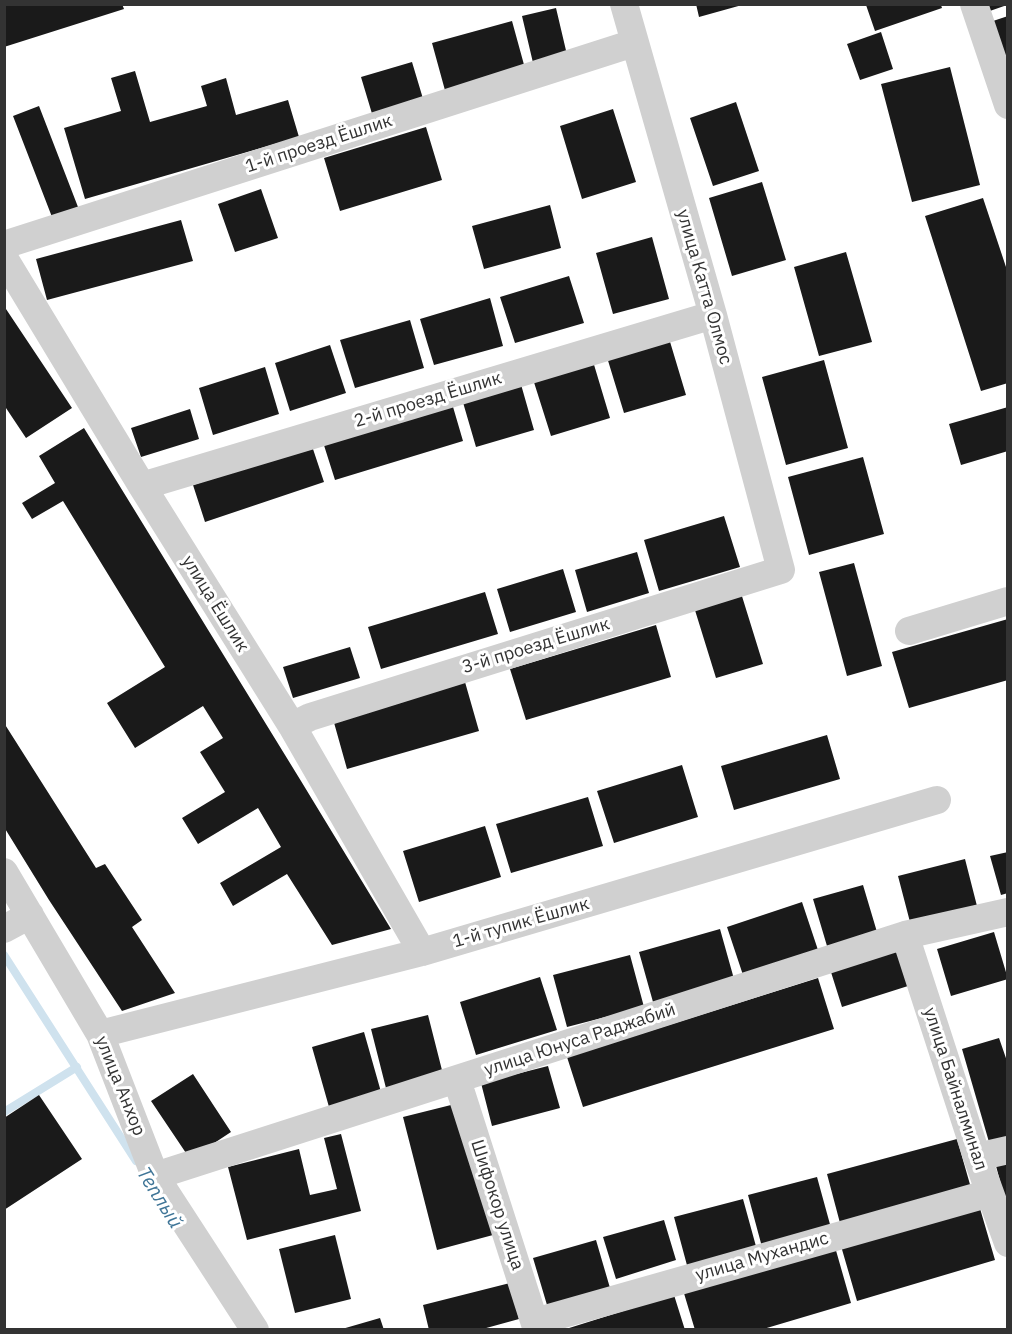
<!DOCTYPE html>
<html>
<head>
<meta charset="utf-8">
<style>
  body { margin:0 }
  #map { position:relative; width:1012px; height:1334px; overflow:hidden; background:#fff; font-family:"IBM Plex Sans",sans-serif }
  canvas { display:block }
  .frame { position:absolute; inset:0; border:6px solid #333; pointer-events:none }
</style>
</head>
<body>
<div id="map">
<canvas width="1012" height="1334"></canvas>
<div class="frame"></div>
</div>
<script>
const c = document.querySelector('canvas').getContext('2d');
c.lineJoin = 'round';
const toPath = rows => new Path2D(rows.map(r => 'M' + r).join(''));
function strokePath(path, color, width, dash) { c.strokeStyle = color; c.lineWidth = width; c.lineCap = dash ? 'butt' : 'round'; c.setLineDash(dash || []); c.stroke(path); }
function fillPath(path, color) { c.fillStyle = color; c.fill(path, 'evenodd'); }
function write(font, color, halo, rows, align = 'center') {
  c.font = font + ' "IBM Plex Sans",sans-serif'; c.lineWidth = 6; c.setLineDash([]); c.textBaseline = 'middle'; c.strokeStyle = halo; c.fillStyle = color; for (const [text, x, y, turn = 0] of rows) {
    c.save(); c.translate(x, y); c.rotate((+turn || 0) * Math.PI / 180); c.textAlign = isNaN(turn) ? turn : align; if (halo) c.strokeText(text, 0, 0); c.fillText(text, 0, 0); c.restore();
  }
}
const stream = toPath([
  [4,955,136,1161],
  [4,1112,77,1067]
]);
const building = toPath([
  [4,4,122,4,124,9,4,47],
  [696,4,742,4,742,5,699,17],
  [985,4,1007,4,1007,5,987,12],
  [866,5,941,5,942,8,875,31],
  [556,8,568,59,534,67,522,16],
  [1008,16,1008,76,990,22],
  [512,21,526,72,446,94,432,43],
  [881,32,893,69,860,80,847,44],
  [412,62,424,102,373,117,361,77],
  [950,67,980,185,912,202,881,84],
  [135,71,150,122,207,106,201,86,226,78,236,115,288,100,299,137,85,199,64,128,121,111,111,78],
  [736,102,759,171,713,186,690,118],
  [39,106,78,207,52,217,13,116],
  [613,109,636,182,582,199,560,126],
  [426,127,442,180,340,211,324,158],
  [762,182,786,260,732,276,709,198],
  [261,189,278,238,235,252,218,204],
  [983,198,1008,273,1008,383,981,391,925,216],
  [550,205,561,248,484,269,472,226],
  [181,220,193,261,47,300,36,259],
  [652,237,669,299,613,314,596,253],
  [846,252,872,342,819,356,794,267],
  [569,276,584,323,515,343,500,297],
  [490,298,503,346,434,365,420,319],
  [4,306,72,408,26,438,4,405],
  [410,320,424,368,355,388,340,340],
  [668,335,686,395,624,413,606,354],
  [330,345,346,393,290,411,275,363],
  [592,358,610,418,551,436,532,376],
  [824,360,848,448,786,465,762,377],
  [265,367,279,414,213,435,199,388],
  [520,381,534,430,476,447,462,399],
  [451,400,463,441,335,480,322,439],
  [1008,407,1008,451,961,465,949,424],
  [190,409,199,439,141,457,131,428],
  [84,428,301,781,391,929,332,945,287,874,233,906,220,883,281,847,258,808,198,844,182,818,225,792,200,752,223,738,203,706,135,748,107,703,165,667,63,501,32,519,22,503,55,483,39,456],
  [312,446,324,482,205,522,193,485],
  [863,457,884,534,809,555,788,477],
  [724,516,740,567,659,591,644,540],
  [637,552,649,593,587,612,575,570],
  [854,563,882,666,847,676,819,572],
  [563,569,576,612,510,632,497,589],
  [485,592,498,634,381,669,368,627],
  [741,593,763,664,716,678,694,607],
  [1008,619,1008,680,909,708,892,652],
  [656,625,671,677,526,720,510,669],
  [350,647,360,678,293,698,283,667],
  [465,682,479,731,347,769,333,719],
  [4,723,96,868,105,864,142,920,132,927,175,993,122,1011,49,900,4,827],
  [827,735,840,779,734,810,721,766],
  [682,765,698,817,614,843,597,791],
  [588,797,603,846,511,873,496,824],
  [485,826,501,877,419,902,403,851],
  [1008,852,1008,893,1001,895,990,856],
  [965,859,977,906,910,922,898,876],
  [863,885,877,932,827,946,813,899],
  [802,902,818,950,743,975,727,927],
  [720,929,734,979,653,1002,639,952],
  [994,932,1008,979,951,996,937,949],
  [896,949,908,986,842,1007,830,969],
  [630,955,644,1007,567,1027,553,975],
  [540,977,557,1030,476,1055,460,1002],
  [818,978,834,1029,583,1107,567,1057],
  [428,1015,445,1082,388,1096,371,1029],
  [364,1032,383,1099,331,1114,312,1047],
  [999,1038,1008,1064,1008,1136,989,1142,962,1049],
  [548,1066,560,1108,492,1126,481,1083],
  [193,1074,231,1132,190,1159,151,1101],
  [39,1095,82,1159,4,1210,4,1118],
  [459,1103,493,1235,437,1250,403,1117],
  [341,1134,361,1211,247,1240,228,1167,299,1149,310,1195,337,1189,324,1138],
  [957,1139,971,1188,840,1223,827,1174],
  [1008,1163,1008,1207,1007,1207,996,1166],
  [817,1177,831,1228,762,1247,748,1195],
  [743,1199,757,1250,688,1269,674,1217],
  [979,1205,995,1260,857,1301,841,1246],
  [664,1220,676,1260,616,1279,603,1237],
  [335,1235,351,1299,295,1313,279,1249],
  [596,1240,610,1288,547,1305,533,1258],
  [835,1247,851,1303,760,1330,695,1330,683,1290],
  [510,1283,519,1319,479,1330,429,1330,423,1305],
  [674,1295,685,1330,566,1330,566,1329],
  [380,1318,384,1330,342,1330,342,1329]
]);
const minor = toPath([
  [974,4,1008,105],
  [4,245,634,43],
  [4,258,142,486,292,726,422,952],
  [142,486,713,315],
  [909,631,1008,601],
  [292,726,310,717,781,570,713,315,624,4],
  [4,872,100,1034,155,1176,255,1330],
  [4,929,30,915],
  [905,935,977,1157,1008,1243],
  [100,1034,422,952,937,800],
  [457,1080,537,1330],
  [977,1157,1008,1150],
  [155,1176,905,935,1008,912],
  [535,1322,990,1193]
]);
const streetNames = [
  ["1-й проезд Ёшлик",319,144,-18],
  ["улица Катта Олмос",704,287,74],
  ["2-й проезд Ёшлик",428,400,-17],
  ["улица Ёшлик",215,604,58],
  ["3-й проезд Ёшлик",536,646,-17],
  ["1-й тупик Ёшлик",521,923,-16],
  ["улица Юнуса Раджабий",580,1040,-18],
  ["улица Анхор",120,1086,68],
  ["улица Байналминал",955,1089,72],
  ["Шифокор улица",497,1205,72],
  ["улица Мухандис",762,1257,-16]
];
const waterNames = [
  ["Теплый",159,1198,58]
];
strokePath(stream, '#cfe2ee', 8);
fillPath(building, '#1a1a1a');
strokePath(minor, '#d0d0d0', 28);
write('18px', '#333', '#fff', streetNames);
write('italic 20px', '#3f7597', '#fff', waterNames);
</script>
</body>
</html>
